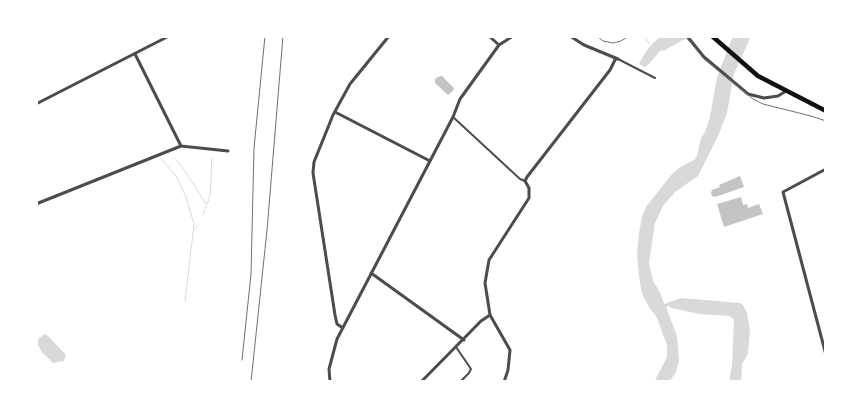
<!DOCTYPE html>
<html>
<head>
<meta charset="utf-8">
<style>
  body { margin:0 }
  #map { position:relative; width:862px; height:418px; overflow:hidden; background:#fff; font-family:"DejaVu Sans",sans-serif }
  canvas { display:block }
  .frame { position:absolute; inset:0; border:38px solid #fff; pointer-events:none }
</style>
</head>
<body>
<div id="map">
<canvas width="862" height="418"></canvas>
<div class="frame"></div>
</div>
<script>
const c = document.querySelector('canvas').getContext('2d');
c.lineJoin = 'round';
function fillPath(path, color) { c.fillStyle = color; c.fill(path, 'evenodd'); }
const toPath = rows => new Path2D(rows.map(r => 'M' + r).join(''));
function strokePath(path, color, width, dash) { c.strokeStyle = color; c.lineWidth = width; c.lineCap = dash ? 'butt' : 'round'; c.setLineDash(dash || []); c.stroke(path); }
const water = toPath([
  [661,36,693,36,681,41,665,50,660,51,648,65,644,67,639,64,642,58,650,46],
  [733,36,751,36,734,74,727,113,718,136,698,176,675,192,663,206,655,223,649,263,653,281,660,292,664,304,681,298,740,303,743,305,747,313,750,330,748,354,742,364,741,382,729,382,732,365,734,320,730,316,700,314,671,308,669,306,666,307,677,336,679,361,676,372,669,382,654,382,667,357,667,345,656,316,650,309,642,294,639,277,637,254,639,233,642,217,646,207,671,175,682,166,694,160,697,156,701,138,705,132,710,117,717,77],
  [45,334,48,336,66,355,64,361,53,363,41,351,37,342,39,338]
]);
const stream = toPath([
  [646,39,650,44],
  [175,158,185,171,206,204],
  [161,159,176,176,186,197,194,224,185,301],
  [203,215,210,196,212,158],
  [194,229,199,225]
]);
const building = toPath([
  [442,76,454,88,453,91,448,95,435,83,435,79,438,77],
  [740,176,744,187,715,197,712,196,711,193,712,190,720,187,719,185],
  [741,197,743,205,747,204,748,208,759,204,763,214,724,227,717,204]
]);
const service = toPath([
  [618,59,655,78],
  [453,117,520,179,525,181],
  [456,347,471,369,469,373,460,382]
]);
const minor = toPath([
  [489,36,499,45],
  [570,36,584,45,618,59],
  [687,36,704,57,748,94,764,98,778,96,786,91],
  [135,54,181,146],
  [36,104,169,36],
  [335,112,430,161],
  [826,169,783,192,826,355],
  [36,204,181,146,228,151],
  [371,273,464,340],
  [343,328,337,324,335,315,313,173,314,162,333,115,350,84,389,36],
  [330,382,329,369,337,339,453,117,460,99,499,45,513,36],
  [421,382,481,321,490,315],
  [504,382,508,370,510,350,490,315,485,283,489,260,529,198,529,188,525,181,527,177,610,70,616,58]
]);
const secondary = toPath([
  [712,36,758,76,826,111]
]);
const tram = toPath([
  [597,36,603,41,613,43,621,41,629,36],
  [685,36,704,59,753,99,763,104,811,116,826,121]
]);
const rail = toPath([
  [242,360,251,274,254,148,265,36],
  [251,382,267,230,283,36]
]);
fillPath(water, '#d9d9d9');
strokePath(stream, '#d9d9d9', 1);
fillPath(building, '#c4c4c4');
strokePath(service, '#4c4c4c', 2);
strokePath(minor, '#4c4c4c', 3);
strokePath(secondary, '#111', 4.5);
strokePath(tram, '#707070', 1);
strokePath(rail, '#707070', 1);
</script>
</body>
</html>
